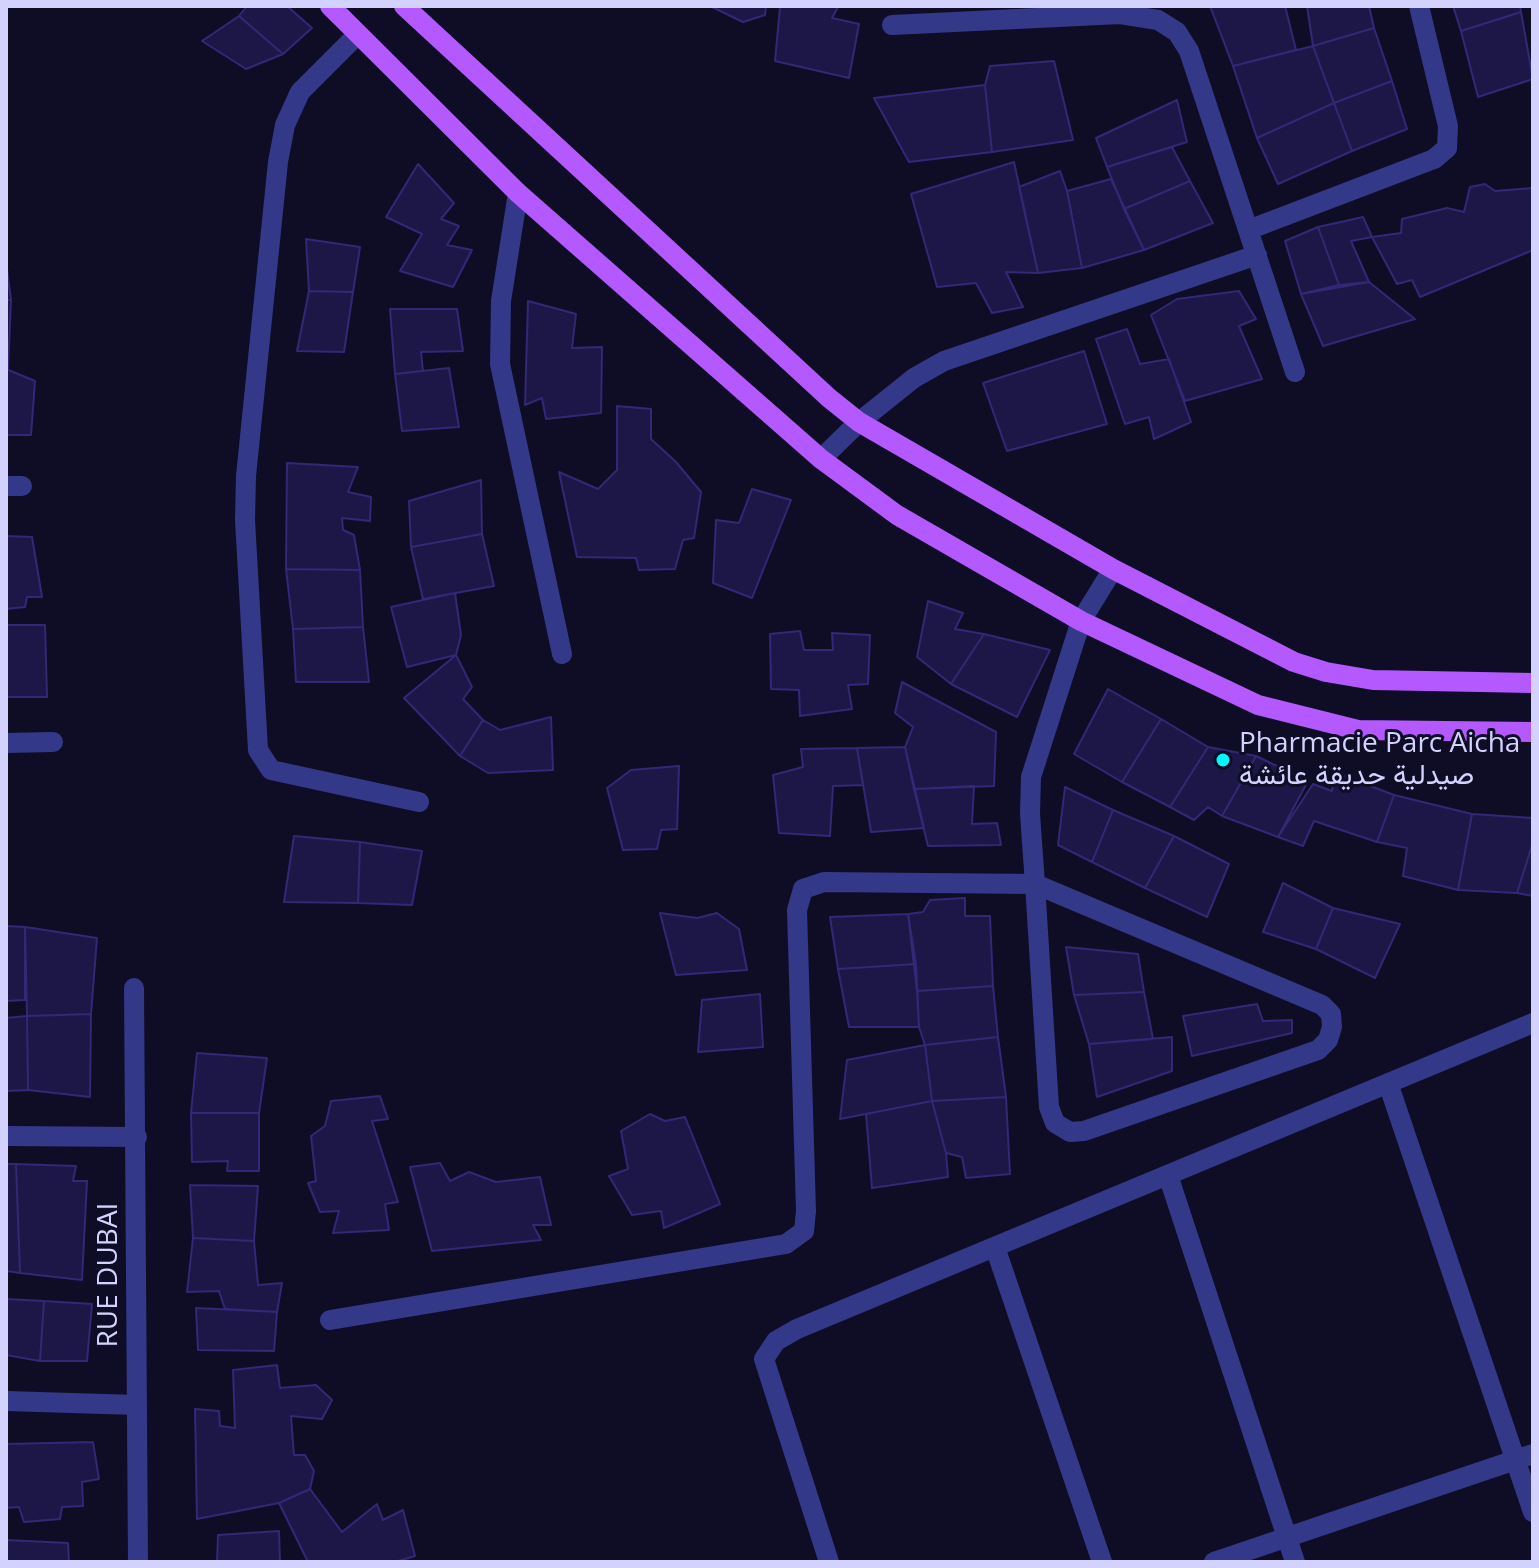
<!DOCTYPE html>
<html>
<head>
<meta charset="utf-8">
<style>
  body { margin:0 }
  #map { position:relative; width:1539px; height:1568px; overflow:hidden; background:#0f0d26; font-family:"Open Sans",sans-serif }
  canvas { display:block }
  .frame { position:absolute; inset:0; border:8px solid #d3d2ff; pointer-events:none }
</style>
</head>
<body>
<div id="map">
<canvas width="1539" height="1568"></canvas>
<div class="frame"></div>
</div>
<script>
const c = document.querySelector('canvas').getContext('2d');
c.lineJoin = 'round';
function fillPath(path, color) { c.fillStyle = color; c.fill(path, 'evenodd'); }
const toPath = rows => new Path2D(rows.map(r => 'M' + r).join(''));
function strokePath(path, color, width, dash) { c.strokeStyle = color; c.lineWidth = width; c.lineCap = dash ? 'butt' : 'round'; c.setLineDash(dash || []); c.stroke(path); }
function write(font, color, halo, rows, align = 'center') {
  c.font = font + ' "Open Sans",Vazirmatn,sans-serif'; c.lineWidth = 6; c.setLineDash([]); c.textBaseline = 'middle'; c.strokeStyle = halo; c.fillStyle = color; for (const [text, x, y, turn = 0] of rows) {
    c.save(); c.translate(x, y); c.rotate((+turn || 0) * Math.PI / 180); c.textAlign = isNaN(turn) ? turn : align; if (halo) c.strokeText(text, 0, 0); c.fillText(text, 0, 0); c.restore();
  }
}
const building = toPath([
  [247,6,287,6,312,28,283,54,239,16,247,6],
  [710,6,766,6,765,15,743,22,710,6],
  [1210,6,1285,6,1296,50,1233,66,1210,6],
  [1307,6,1369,6,1374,28,1313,46,1307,6],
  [1453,6,1520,6,1521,12,1461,31,1453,6],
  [780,7,838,7,832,18,859,24,849,78,775,61,780,7],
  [1521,12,1533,79,1478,97,1461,31,1521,12],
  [239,16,283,54,246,69,202,41,239,16],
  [1374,28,1392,81,1334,103,1313,46,1374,28],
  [1313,46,1334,103,1257,138,1233,66,1313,46],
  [1054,61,1073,140,992,152,985,85,990,66,1054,61],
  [1392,81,1407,129,1352,151,1334,103,1392,81],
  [985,85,992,152,909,162,874,98,985,85],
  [1177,100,1187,142,1107,167,1096,138,1177,100],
  [1334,103,1352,151,1278,184,1257,138,1334,103],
  [1172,147,1190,181,1124,209,1107,167,1172,147],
  [1014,162,1038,273,1006,272,1023,307,992,313,976,283,937,287,911,194,1014,162],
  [418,164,454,203,441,219,459,226,447,245,472,250,453,287,400,271,422,234,386,217,418,164],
  [1060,171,1067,191,1082,268,1038,273,1019,187,1060,171],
  [1111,179,1144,250,1082,268,1067,191,1111,179],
  [1190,181,1213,223,1144,250,1124,209,1190,181],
  [1485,184,1495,191,1533,188,1533,250,1420,297,1412,280,1397,284,1372,237,1401,233,1402,219,1447,208,1464,212,1470,187,1485,184],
  [1363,217,1372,237,1351,241,1369,282,1339,285,1318,227,1363,217],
  [1318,227,1339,285,1301,294,1285,241,1318,227],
  [306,239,360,247,353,292,309,291,306,239],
  [6,262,11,300,6,300,6,262],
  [1369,282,1415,319,1323,346,1301,294,1369,282],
  [309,291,353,292,344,352,297,351,309,291],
  [1239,291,1256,319,1239,326,1262,379,1185,401,1151,315,1177,299,1239,291],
  [6,300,11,300,8,369,6,369,6,300],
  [528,301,576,314,572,348,602,347,601,413,546,419,542,398,525,405,528,301],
  [390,309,457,309,463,351,421,352,423,371,395,374,390,309],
  [1127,329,1140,364,1169,359,1191,422,1154,439,1149,417,1125,424,1096,339,1127,329],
  [1084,351,1107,424,1007,451,983,383,1084,351],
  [449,368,459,427,402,431,395,374,449,368],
  [6,369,35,381,31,435,6,435,6,369],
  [617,406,651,409,651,439,676,462,701,492,694,538,683,540,675,569,639,570,636,558,577,557,559,472,598,489,617,470,617,406],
  [287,463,358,467,348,492,371,497,370,521,342,518,343,530,354,535,360,570,286,569,287,463],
  [481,480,482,534,411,547,409,501,481,480],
  [752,489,791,500,752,598,713,583,716,520,739,523,752,489],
  [482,534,494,586,423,599,411,547,482,534],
  [6,536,32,537,42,597,27,597,25,607,6,609,6,536],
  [286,569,360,570,363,627,293,629,286,569],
  [455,593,461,635,456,655,407,667,391,607,455,593],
  [928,601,963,613,955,629,984,634,951,684,917,657,928,601],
  [6,625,45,625,47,697,6,697,6,625],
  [363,627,369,682,296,682,293,629,363,627],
  [800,631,804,650,833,650,832,633,870,635,868,684,848,685,852,709,800,716,799,690,771,689,770,634,800,631],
  [984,634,1050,650,1017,717,951,684,984,634],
  [456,655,472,687,463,699,483,720,460,756,404,698,456,655],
  [902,682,996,732,994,786,914,789,905,747,913,727,895,713,902,682],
  [1108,689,1161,719,1122,782,1074,754,1108,689],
  [551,717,553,770,488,773,460,756,483,720,500,730,551,717],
  [1161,719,1208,747,1170,807,1122,782,1161,719],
  [905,747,924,828,871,832,857,748,905,747],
  [1208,747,1256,756,1222,816,1208,807,1194,820,1170,807,1208,747],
  [857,748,863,785,833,786,830,836,779,833,773,775,803,767,801,749,857,748],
  [1256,756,1308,781,1278,837,1222,816,1256,756],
  [679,766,677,829,661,830,657,849,623,850,607,788,631,770,679,766],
  [1334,772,1394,795,1377,842,1314,821,1303,846,1278,837,1313,784,1332,791,1334,772],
  [974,786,972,824,997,823,1001,845,928,846,914,789,974,786],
  [1065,787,1113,810,1092,862,1058,845,1065,787],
  [1394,795,1472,814,1458,890,1403,876,1407,848,1377,842,1394,795],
  [1113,810,1174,836,1145,888,1092,862,1113,810],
  [1472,814,1533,818,1533,842,1517,893,1458,890,1472,814],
  [294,836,360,842,358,903,284,902,294,836],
  [1174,836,1229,864,1207,917,1145,888,1174,836],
  [360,842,422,851,412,905,358,903,360,842],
  [1533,842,1533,896,1517,893,1533,842],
  [1283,883,1333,908,1316,949,1263,932,1283,883],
  [965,898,965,916,990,916,993,986,917,991,908,914,923,912,930,900,965,898],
  [1333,908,1400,924,1375,978,1316,949,1333,908],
  [660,913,697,918,717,913,739,929,747,970,676,975,660,913],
  [908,914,916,964,838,969,830,917,908,914],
  [6,926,25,927,25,1000,6,1001,6,926],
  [25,927,97,938,91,1014,27,1016,25,927],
  [1066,947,1138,954,1144,992,1074,995,1066,947],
  [916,964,919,1027,849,1027,838,969,916,964],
  [993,986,998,1037,925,1045,919,1027,917,991,993,986],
  [1144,992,1153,1039,1089,1044,1074,995,1144,992],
  [760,994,763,1047,698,1052,702,1000,760,994],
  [1257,1004,1263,1021,1292,1020,1292,1033,1192,1056,1183,1016,1257,1004],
  [91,1014,90,1097,28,1090,27,1016,91,1014],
  [27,1016,28,1090,6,1091,6,1018,27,1016],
  [998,1037,1006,1097,932,1101,925,1045,998,1037],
  [1172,1037,1172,1071,1097,1097,1089,1044,1172,1037],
  [925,1045,932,1101,840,1119,847,1060,925,1045],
  [197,1053,267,1058,259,1113,191,1113,197,1053],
  [380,1096,388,1119,372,1121,398,1202,385,1204,389,1230,333,1233,339,1211,320,1212,308,1183,316,1181,311,1136,325,1126,331,1101,380,1096],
  [1006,1097,1010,1174,966,1178,962,1157,946,1153,932,1101,1006,1097],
  [932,1101,946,1153,948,1177,872,1188,866,1114,932,1101],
  [191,1113,259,1113,259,1171,227,1171,228,1161,192,1162,191,1113],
  [650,1114,665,1121,685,1117,720,1204,664,1228,661,1211,632,1215,609,1176,628,1169,621,1131,650,1114],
  [440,1163,450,1181,469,1172,496,1182,540,1177,551,1225,533,1225,541,1240,432,1251,410,1167,440,1163],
  [6,1164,16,1164,20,1273,6,1271,6,1164],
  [16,1164,76,1166,73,1181,87,1181,82,1280,20,1273,16,1164],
  [190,1185,258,1186,254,1241,193,1238,190,1185],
  [193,1238,254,1241,258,1285,282,1283,277,1312,225,1309,219,1291,187,1292,193,1238],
  [6,1299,44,1301,40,1361,6,1355,6,1299],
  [44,1301,92,1304,87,1361,40,1361,44,1301],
  [196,1308,277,1312,274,1351,198,1350,196,1308],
  [277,1365,280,1388,316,1385,332,1400,322,1419,291,1416,294,1455,305,1455,314,1471,310,1489,279,1503,197,1519,195,1409,219,1411,220,1426,235,1428,233,1370,277,1365],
  [93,1442,99,1479,82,1482,83,1506,62,1507,60,1519,24,1522,19,1507,6,1508,6,1444,93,1442],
  [310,1489,342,1532,377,1504,383,1520,403,1510,415,1556,395,1562,308,1562,279,1503,310,1489],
  [279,1531,280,1562,217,1562,218,1535,279,1531],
  [6,1540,68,1543,69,1562,6,1562,6,1540]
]);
const minor = toPath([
  [1119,6,1120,14,1158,20,1177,32,1189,51,1295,372],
  [892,25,1120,14],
  [358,34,300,92,285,125,278,162,246,476,245,520,258,750,271,770,419,802],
  [518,193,501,301,500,364,562,654],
  [1248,230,1434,159,1447,148,1448,126,1419,6],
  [821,459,859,422,914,378,944,361,1257,255],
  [6,486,22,486],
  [6,743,53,742],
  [134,988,138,1562],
  [1388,1083,1533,1512],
  [6,1136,137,1137],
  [1168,1175,1295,1562],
  [995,1247,1102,1562],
  [330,1320,786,1244,804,1231,806,1211,797,910,803,889,824,882,1035,884,1322,1005,1331,1014,1332,1027,1328,1040,1318,1050,1084,1131,1070,1132,1055,1123,1049,1107,1035,884,1030,814,1031,777,1081,621,1113,569],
  [6,1401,137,1405],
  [829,1562,764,1359,776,1341,797,1329,1533,1023],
  [1214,1562,1533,1454]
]);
const primary = toPath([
  [330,6,518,193,821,459,897,515,1081,621,1258,705,1358,730,1533,732],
  [404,6,829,398,859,422,1113,569,1294,662,1326,672,1373,680,1533,683]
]);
const markers = [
  [1223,760,8,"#00f7fd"]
];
const poiNames = [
  ["Pharmacie Parc Aicha",1239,744],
  ["صيدلية حديقة عائشة",1239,776]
];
const streetNames = [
  ["RUE DUBAI",109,1275,-90]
];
fillPath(building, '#1d1748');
strokePath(building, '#312876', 2);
strokePath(minor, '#343888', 20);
strokePath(primary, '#b359ff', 20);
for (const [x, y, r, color] of markers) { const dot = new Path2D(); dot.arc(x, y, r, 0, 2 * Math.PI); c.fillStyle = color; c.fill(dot); strokePath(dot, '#0f0d26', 3); }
write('28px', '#d3d2ff', '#0f0d26', poiNames, 'left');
write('28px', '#d3d2ff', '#0f0d26', streetNames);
</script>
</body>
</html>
